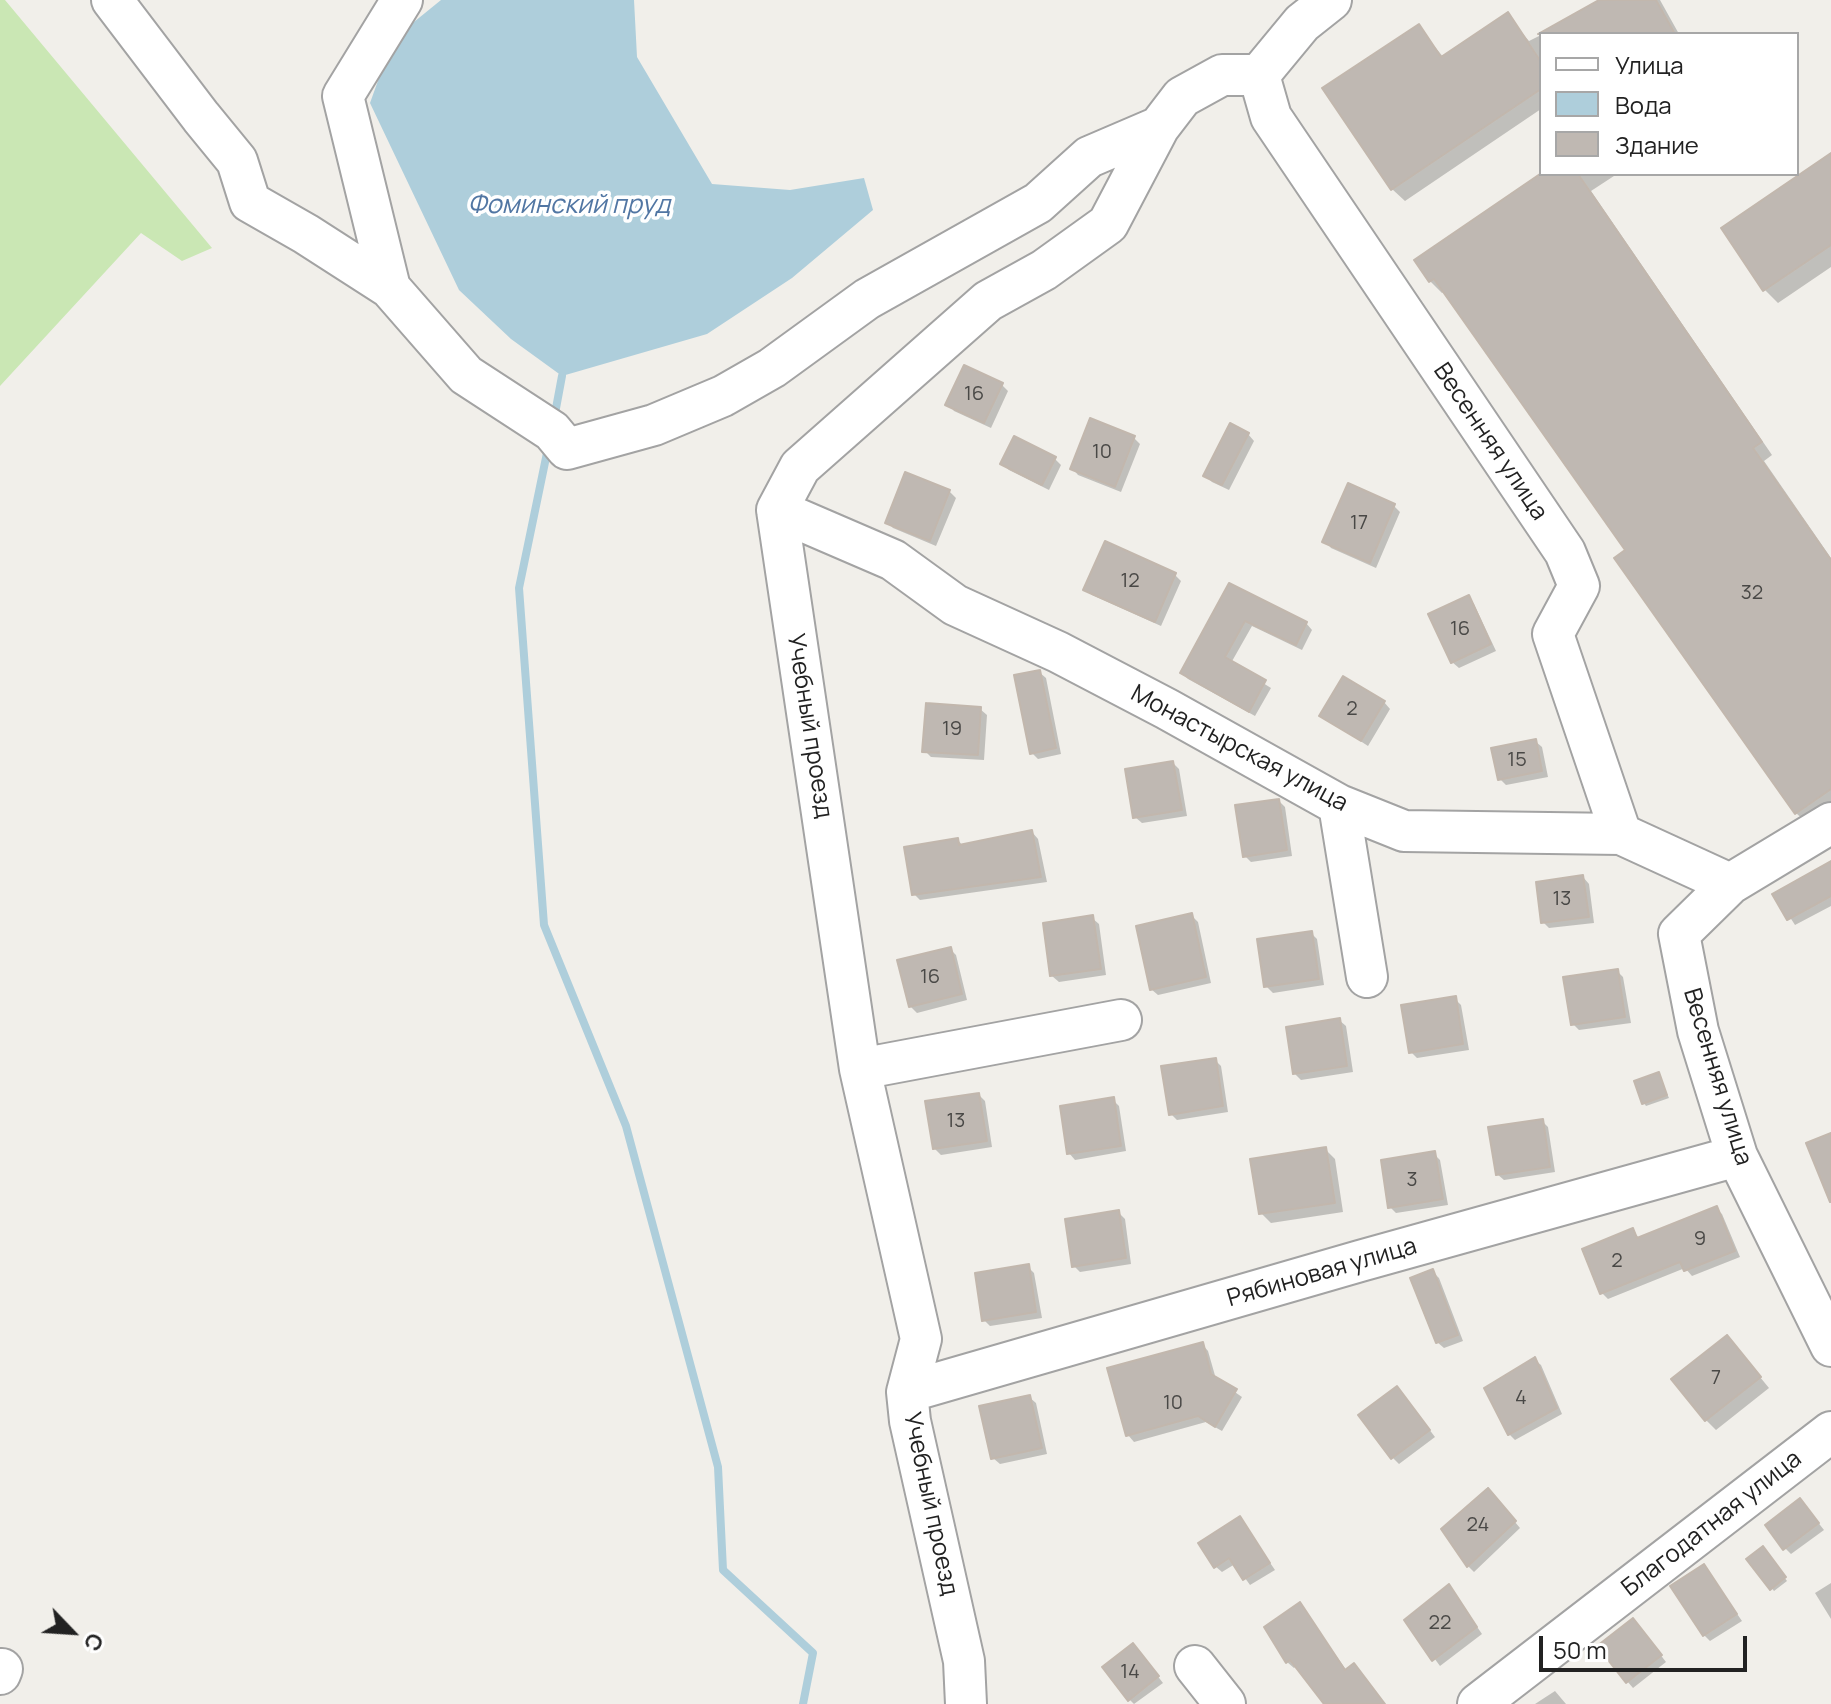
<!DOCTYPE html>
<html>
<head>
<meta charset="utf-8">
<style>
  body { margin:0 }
  #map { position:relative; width:1831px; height:1704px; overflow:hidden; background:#f1efea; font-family:Manrope,sans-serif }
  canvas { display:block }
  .legend { position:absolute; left:1539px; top:32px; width:260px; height:144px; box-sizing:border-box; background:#fff; border:2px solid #a7a7a7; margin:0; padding:10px 14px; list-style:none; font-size:24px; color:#222 }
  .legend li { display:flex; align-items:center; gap:16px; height:40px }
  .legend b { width:40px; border:2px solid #a7a7a7 }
  .north { position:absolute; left:32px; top:1592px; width:80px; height:80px; -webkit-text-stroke:6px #fff; paint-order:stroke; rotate:115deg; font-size:22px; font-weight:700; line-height:32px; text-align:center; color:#222 }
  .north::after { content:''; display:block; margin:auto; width:28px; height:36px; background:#222; clip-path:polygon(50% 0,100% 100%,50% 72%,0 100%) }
  .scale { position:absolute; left:1539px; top:1636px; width:208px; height:36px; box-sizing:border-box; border:4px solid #222; border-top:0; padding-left:10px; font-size:24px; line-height:28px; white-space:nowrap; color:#222; -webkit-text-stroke:6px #fff; paint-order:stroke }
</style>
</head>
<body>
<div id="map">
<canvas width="1831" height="1704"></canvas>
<ul class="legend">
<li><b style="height:10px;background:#fff"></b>Улица</li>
<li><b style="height:22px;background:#aecedb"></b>Вода</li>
<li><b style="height:22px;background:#bfb8b2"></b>Здание</li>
</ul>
<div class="north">С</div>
<div class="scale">50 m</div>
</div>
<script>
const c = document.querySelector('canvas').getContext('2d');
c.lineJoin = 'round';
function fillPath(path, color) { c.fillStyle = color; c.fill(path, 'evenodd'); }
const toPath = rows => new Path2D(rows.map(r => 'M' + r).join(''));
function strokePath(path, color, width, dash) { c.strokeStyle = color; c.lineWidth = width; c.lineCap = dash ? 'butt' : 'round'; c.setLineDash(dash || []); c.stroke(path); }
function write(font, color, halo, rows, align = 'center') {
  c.font = font + ' Manrope,sans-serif'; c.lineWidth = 7; c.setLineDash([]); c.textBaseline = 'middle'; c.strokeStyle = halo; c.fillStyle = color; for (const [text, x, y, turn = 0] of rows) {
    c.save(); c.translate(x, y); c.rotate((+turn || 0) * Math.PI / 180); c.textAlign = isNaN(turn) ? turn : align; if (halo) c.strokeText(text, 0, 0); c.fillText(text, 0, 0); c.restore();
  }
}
const grass = toPath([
  [0,0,5,0,212,248,182,261,141,233,0,386]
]);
const water = toPath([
  [441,0,634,0,637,57,712,184,790,190,864,178,873,210,792,278,707,334,562,376,511,339,459,290,370,103,393,39]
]);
const shadow = toPath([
  [1603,0,1660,0,1679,34,1543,34],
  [1507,15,1529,41,1541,35,1541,109,1405,201,1392,189,1418,26,1444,58],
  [1831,156,1831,267,1778,303,1765,290,1724,229],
  [1544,174,1617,174,1591,191,1772,455,1764,461,1831,558,1831,809,1808,824,1796,813,1627,550,1445,291,1442,293,1430,281],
  [1002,385,1008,391,991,428,954,411,948,404],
  [1248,434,1254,441,1229,490,1212,482,1206,476],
  [1134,438,1140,444,1121,492,1078,475,1072,468],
  [1055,459,1061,465,1049,490,1009,470,1003,464],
  [1349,486,1394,506,1400,512,1376,568,1331,548,1325,541],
  [949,491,956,498,936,546,893,528,887,522],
  [1175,575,1181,581,1161,626,1092,595,1085,589],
  [1230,586,1306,623,1312,630,1302,650,1252,626,1231,663,1271,688,1255,716,1188,679,1182,673],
  [1468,597,1474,604,1496,651,1459,668,1452,662],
  [1039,672,1046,678,1061,754,1038,759,1032,753],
  [1384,702,1390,709,1368,746,1322,716],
  [980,709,987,715,984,760,931,757,925,751],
  [1535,741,1542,747,1548,777,1506,785,1500,779],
  [1173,763,1179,769,1187,816,1142,823,1135,817],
  [1279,801,1285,807,1292,856,1251,862,1245,856],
  [1032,832,1038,839,1047,882,920,900,914,894,958,840,963,846],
  [1831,870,1831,906,1795,925,1775,894],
  [1583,877,1589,884,1594,923,1549,928,1543,922],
  [1191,915,1198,922,1211,983,1158,995,1151,989],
  [1092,918,1099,924,1106,975,1059,982,1052,976],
  [1311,933,1317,939,1324,985,1273,993,1266,986],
  [950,949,956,955,967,1000,917,1013,910,1006],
  [1617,971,1623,977,1631,1023,1579,1030,1573,1024],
  [1455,999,1461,1005,1469,1050,1417,1058,1411,1052],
  [1339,1020,1346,1026,1353,1072,1301,1080,1295,1074],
  [1215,1060,1221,1066,1228,1112,1177,1120,1171,1114],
  [1658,1074,1669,1098,1646,1106,1644,1103],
  [979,1095,985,1101,992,1147,941,1155,934,1148],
  [1113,1100,1119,1106,1126,1151,1075,1160,1069,1153],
  [1542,1121,1548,1127,1555,1172,1504,1180,1497,1174],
  [1325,1149,1335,1159,1343,1212,1271,1223,1261,1213],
  [1434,1154,1440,1160,1448,1205,1396,1213,1390,1207],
  [1716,1208,1722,1214,1740,1257,1692,1276,1685,1268,1608,1299,1602,1293,1633,1231,1640,1239],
  [1118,1212,1125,1219,1131,1264,1080,1272,1074,1266],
  [1028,1267,1034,1273,1042,1318,990,1326,984,1320],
  [1433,1272,1439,1278,1463,1341,1444,1348,1437,1342],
  [1727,1337,1769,1388,1716,1430,1706,1420],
  [1202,1344,1208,1351,1216,1379,1242,1397,1222,1431,1206,1422,1134,1442,1128,1435],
  [1534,1359,1541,1365,1562,1414,1515,1440,1509,1434],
  [1403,1395,1435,1437,1399,1464,1393,1458],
  [1029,1397,1036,1403,1047,1454,1000,1464,993,1458],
  [1494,1497,1520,1528,1474,1572,1468,1566],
  [1806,1507,1824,1530,1791,1554,1785,1548],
  [1240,1519,1275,1570,1250,1585,1235,1564,1222,1572,1215,1566],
  [1765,1551,1787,1581,1774,1591,1749,1559],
  [1704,1566,1742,1621,1710,1641,1704,1635],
  [1831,1583,1831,1619,1815,1593],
  [1449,1586,1482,1634,1440,1666,1406,1620],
  [1300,1605,1347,1671,1384,1704,1327,1704,1297,1665,1294,1668,1287,1662],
  [1639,1627,1666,1662,1633,1688,1627,1681],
  [1139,1652,1163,1683,1134,1704,1129,1699],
  [1555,1691,1566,1704,1535,1704]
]);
const stream = toPath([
  [554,419,562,376],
  [548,448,519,588,544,925,626,1126,718,1467,723,1570,813,1653,803,1704]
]);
const building = toPath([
  [1599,0,1656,0,1675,34,1538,34,1599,0],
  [1508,12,1541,62,1541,89,1391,190,1322,88,1419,24,1441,57,1508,12],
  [1831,153,1831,245,1763,291,1721,228,1831,153],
  [1540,174,1578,174,1762,442,1753,448,1831,560,1831,789,1795,814,1614,558,1625,550,1434,279,1429,282,1414,260,1540,174],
  [964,365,1003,383,984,423,945,405,964,365],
  [1090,418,1135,436,1115,487,1070,469,1090,418],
  [1230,423,1249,433,1222,485,1203,476,1230,423],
  [1014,436,1056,457,1042,485,1000,464,1014,436],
  [905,472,950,490,930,541,885,523,905,472],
  [1348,483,1395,504,1370,563,1322,542,1348,483],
  [1105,541,1176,573,1155,622,1083,590,1105,541],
  [1229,583,1307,622,1296,645,1245,621,1225,657,1266,680,1249,712,1180,673,1229,583],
  [1469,595,1491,644,1451,663,1428,614,1469,595],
  [1040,670,1056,748,1030,754,1014,675,1040,670],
  [1343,676,1385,701,1361,741,1319,716,1343,676],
  [926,703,981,707,978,755,922,752,926,703],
  [1536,739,1542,771,1498,780,1491,748,1536,739],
  [1173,761,1182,810,1133,818,1125,769,1173,761],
  [1279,799,1287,850,1243,857,1235,805,1279,799],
  [1032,830,1041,877,912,895,904,847,958,838,959,845,1032,830],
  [1831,861,1831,896,1787,920,1772,894,1831,861],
  [1583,875,1589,917,1541,923,1536,882,1583,875],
  [1192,913,1206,977,1150,990,1136,926,1192,913],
  [1093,915,1101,969,1050,976,1043,923,1093,915],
  [1312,931,1319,979,1264,987,1257,939,1312,931],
  [951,947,962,994,909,1007,897,960,951,947],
  [1618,969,1625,1017,1571,1025,1563,977,1618,969],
  [1456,996,1463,1044,1409,1053,1401,1005,1456,996],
  [1340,1018,1347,1066,1293,1074,1286,1027,1340,1018],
  [1216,1058,1223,1106,1169,1115,1161,1066,1216,1058],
  [1659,1072,1667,1095,1642,1104,1634,1081,1659,1072],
  [979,1093,987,1141,933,1149,925,1101,979,1093],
  [1114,1097,1121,1146,1067,1154,1060,1106,1114,1097],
  [1543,1119,1550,1167,1496,1175,1488,1127,1543,1119],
  [1831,1133,1831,1202,1830,1202,1806,1143,1831,1133],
  [1326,1147,1335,1203,1259,1214,1250,1159,1326,1147],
  [1435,1151,1443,1199,1388,1208,1381,1160,1435,1151],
  [1717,1206,1735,1251,1684,1271,1680,1262,1600,1294,1582,1249,1633,1228,1637,1238,1717,1206],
  [1119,1210,1126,1258,1072,1267,1065,1219,1119,1210],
  [1029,1264,1036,1312,982,1321,975,1273,1029,1264],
  [1433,1269,1458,1335,1436,1343,1410,1278,1433,1269],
  [1727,1335,1761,1377,1705,1421,1671,1379,1727,1335],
  [1203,1342,1211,1374,1237,1389,1215,1427,1198,1416,1126,1436,1107,1368,1203,1342],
  [1535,1357,1557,1408,1508,1435,1484,1388,1535,1357],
  [1397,1386,1430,1430,1391,1459,1358,1415,1397,1386],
  [1030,1395,1042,1448,991,1459,979,1406,1030,1395],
  [1488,1488,1516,1521,1467,1567,1441,1529,1488,1488],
  [1800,1498,1819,1523,1783,1550,1765,1525,1800,1498],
  [1240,1516,1270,1563,1243,1580,1229,1558,1214,1568,1198,1543,1240,1516],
  [1763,1546,1786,1577,1770,1590,1746,1559,1763,1546],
  [1704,1564,1737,1614,1703,1636,1670,1586,1704,1564],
  [1449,1584,1477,1627,1432,1661,1404,1620,1449,1584],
  [1300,1602,1345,1670,1354,1663,1385,1704,1324,1704,1290,1660,1286,1663,1264,1627,1300,1602],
  [1633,1618,1662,1655,1626,1683,1597,1646,1633,1618],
  [1133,1643,1159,1676,1128,1701,1102,1667,1133,1643]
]);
const minor = toPath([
  [112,0,201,117,237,161,250,202,306,234,390,288,466,375,552,431,567,449,654,425,723,396,772,368,867,299,1038,203,1089,157,1159,127],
  [1259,75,1271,117,1565,552,1579,586,1553,634,1621,834],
  [390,288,343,96,402,0],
  [777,510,893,560,955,605,1058,652,1167,709,1339,805,1404,831,1621,834,1730,884],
  [1339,805,1367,977],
  [1831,823,1730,884,1679,934,1698,1031,1737,1156,1831,1346],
  [860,1069,1121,1020],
  [907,1392,1360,1261,1737,1156],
  [1195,1666,1225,1704],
  [0,1674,2,1669],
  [966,1704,964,1661,910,1421,907,1392,921,1339,860,1069,777,510,800,467,988,301,1044,270,1108,224,1159,127,1182,97,1222,75,1259,75,1302,23,1331,0],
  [1478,1704,1831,1432]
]);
const numberNames = [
  ["16",974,394],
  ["10",1102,452],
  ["17",1359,523],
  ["12",1130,581],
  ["32",1752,593],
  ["16",1460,629],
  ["2",1352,709],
  ["19",952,729],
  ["15",1517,760],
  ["13",1562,899],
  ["16",930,977],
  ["13",956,1121],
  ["3",1412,1180],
  ["9",1700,1239],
  ["2",1617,1261],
  ["7",1716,1378],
  ["4",1521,1398],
  ["10",1173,1403],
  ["24",1478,1525],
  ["22",1440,1623],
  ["14",1130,1672]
];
const streetNames = [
  ["Весенняя улица",1490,442,56],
  ["Учебный проезд",809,726,81],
  ["Монастырская улица",1239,749,28],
  ["Весенняя улица",1717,1077,73],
  ["Рябиновая улица",1322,1273,-16],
  ["Учебный проезд",930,1504,78],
  ["Благодатная улица",1712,1524,-38]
];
const waterNames = [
  ["Фоминский пруд",569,206]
];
fillPath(grass, '#cae7b4');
fillPath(water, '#aecedb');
fillPath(shadow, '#0003');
strokePath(stream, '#aecedb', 8);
fillPath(building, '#bfb8b2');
strokePath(building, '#c2b7ad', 2);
strokePath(minor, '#a3a3a3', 44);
strokePath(minor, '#fff', 40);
write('20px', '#494846', null, numberNames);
write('24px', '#222', '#fff', streetNames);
write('italic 26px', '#5176a3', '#fff', waterNames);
</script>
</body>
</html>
